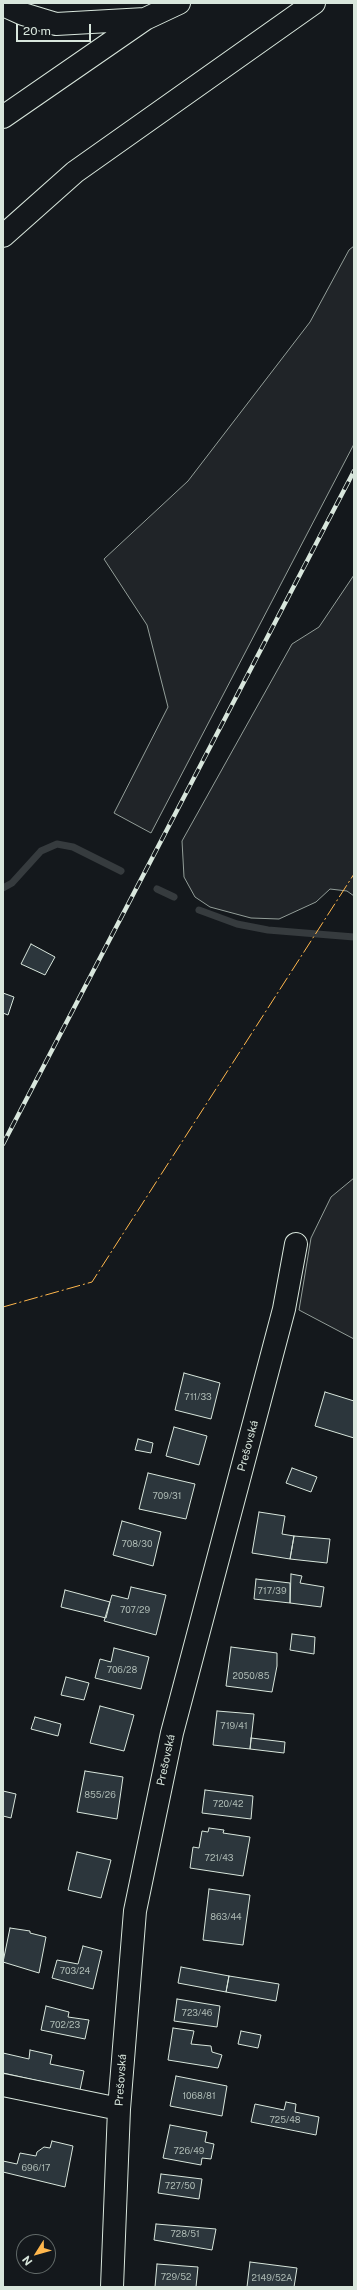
<!DOCTYPE html>
<html>
<head>
<meta charset="utf-8">
<style>
  body { margin:0 }
  #map { position:relative; width:357px; height:2290px; overflow:hidden; background:#14181c; font-family:"Public Sans",sans-serif }
  canvas { display:block }
  .frame { position:absolute; inset:0; border:4px solid #d8e6dc; pointer-events:none }
  .north { position:absolute; left:16px; top:2234px; width:40px; height:40px; box-sizing:border-box; background:#14181c; border:1px solid #626a69; border-radius:50%; rotate:233deg; font-size:11px; font-weight:700; line-height:16px; text-align:center; color:#d8e6dc }
  .north::after { content:''; display:block; margin:auto; width:14px; height:18px; background:#ffb74d; clip-path:polygon(50% 0,100% 100%,50% 72%,0 100%) }
  .scale { position:absolute; left:16px; top:24px; width:75px; height:18px; box-sizing:border-box; border:2px solid #d8e6dc; border-top:0; padding-left:5px; font-size:12px; line-height:14px; white-space:nowrap; color:#d8e6dc; -webkit-text-stroke:3px #14181c; paint-order:stroke }
</style>
</head>
<body>
<div id="map">
<canvas width="357" height="2290"></canvas>
<div class="frame"></div>
<div class="north">N</div>
<div class="scale">20 m</div>
</div>
<script>
const c = document.querySelector('canvas').getContext('2d');
c.lineJoin = 'round';
function fillPath(path, color) { c.fillStyle = color; c.fill(path, 'evenodd'); }
const toPath = rows => new Path2D(rows.map(r => 'M' + r).join(''));
function strokePath(path, color, width, dash) { c.strokeStyle = color; c.lineWidth = width; c.lineCap = dash ? 'butt' : 'round'; c.setLineDash(dash || []); c.stroke(path); }
function write(font, color, halo, rows, align = 'center') {
  c.font = font + ' "Public Sans",sans-serif'; c.lineWidth = 3; c.setLineDash([]); c.textBaseline = 'middle'; c.strokeStyle = halo; c.fillStyle = color; for (const [text, x, y, turn = 0] of rows) {
    c.save(); c.translate(x, y); c.rotate((+turn || 0) * Math.PI / 180); c.textAlign = isNaN(turn) ? turn : align; if (halo) c.strokeText(text, 0, 0); c.fillText(text, 0, 0); c.restore();
  }
}
const green = toPath([
  [354,246,354,444,151,833,114,813,168,707,147,625,104,559,188,481,310,322,349,250,354,246],
  [354,575,354,896,347,891,330,889,316,902,279,919,251,918,210,907,195,897,184,877,182,841,292,644,319,627,354,575],
  [354,1178,354,1339,299,1310,311,1238,331,1197,354,1178]
]);
const stream = toPath([
  [3,888,12,883,41,851,57,844,73,847,121,871],
  [157,889,174,897],
  [199,910,237,924,268,930,354,937]
]);
const building = toPath([
  [31,944,55,957,45,975,21,964,31,944],
  [3,993,14,997,8,1015,3,1013,3,993],
  [184,1373,220,1383,211,1419,175,1410,184,1373],
  [325,1392,354,1401,354,1438,315,1426,325,1392],
  [174,1427,207,1436,199,1465,166,1456,174,1427],
  [138,1439,153,1443,151,1453,135,1450,138,1439],
  [292,1468,317,1477,311,1492,286,1483,292,1468],
  [148,1473,195,1484,186,1519,139,1509,148,1473],
  [259,1512,285,1516,282,1534,294,1536,290,1559,252,1553,259,1512],
  [122,1521,161,1532,153,1566,113,1555,122,1521],
  [294,1536,330,1539,327,1563,290,1559,294,1536],
  [291,1574,302,1576,300,1583,324,1587,321,1607,290,1603,291,1574],
  [256,1579,290,1583,290,1603,254,1599,256,1579],
  [131,1587,166,1595,156,1635,104,1621,112,1595,128,1599,131,1587],
  [65,1590,110,1602,106,1618,61,1607,65,1590],
  [292,1634,315,1637,314,1654,290,1650,292,1634],
  [231,1647,277,1653,277,1666,272,1692,226,1686,231,1647],
  [114,1648,149,1657,141,1689,95,1678,100,1659,111,1662,114,1648],
  [66,1677,89,1683,84,1700,61,1695,66,1677],
  [100,1706,134,1715,124,1751,90,1743,100,1706],
  [217,1711,254,1714,250,1749,213,1745,217,1711],
  [35,1717,61,1724,58,1736,31,1729,35,1717],
  [251,1738,285,1742,284,1753,250,1749,251,1738],
  [85,1771,123,1777,117,1819,77,1812,85,1771],
  [205,1790,253,1796,251,1819,202,1813,205,1790],
  [3,1791,16,1794,11,1818,3,1816,3,1791],
  [209,1828,224,1830,223,1833,250,1837,243,1876,190,1868,193,1847,199,1848,202,1831,208,1832,209,1828],
  [77,1852,111,1860,101,1898,68,1890,77,1852],
  [209,1889,250,1895,243,1945,203,1940,209,1889],
  [10,1928,30,1931,30,1933,46,1937,39,1973,3,1962,10,1928],
  [83,1946,102,1951,93,1989,52,1978,57,1960,78,1964,83,1946],
  [181,1967,229,1976,226,1992,178,1983,181,1967],
  [229,1976,279,1984,276,2001,226,1992,229,1976],
  [177,1999,220,2006,217,2027,174,2021,177,1999],
  [46,2006,69,2012,68,2017,89,2020,85,2039,41,2030,46,2006],
  [173,2028,194,2031,191,2044,211,2046,212,2052,222,2055,218,2068,168,2060,173,2028],
  [241,2031,261,2035,258,2048,238,2044,241,2031],
  [30,2050,52,2055,50,2064,84,2071,80,2090,3,2073,3,2053,29,2059,30,2050],
  [176,2076,227,2086,222,2116,170,2106,176,2076],
  [286,2102,296,2104,295,2112,319,2117,316,2135,251,2122,255,2104,284,2110,286,2102],
  [170,2125,207,2132,205,2142,214,2144,211,2159,202,2158,201,2165,163,2158,170,2125],
  [52,2141,73,2146,65,2187,3,2172,3,2161,17,2164,20,2153,36,2156,37,2152,44,2147,50,2148,52,2141],
  [161,2174,202,2179,199,2199,158,2193,161,2174],
  [156,2224,216,2229,212,2250,154,2240,156,2224],
  [250,2262,297,2268,294,2287,247,2287,250,2262],
  [157,2264,198,2267,196,2287,155,2287,157,2264]
]);
const minor = toPath([
  [3,2085,119,2109],
  [112,2287,119,2109,135,1911,172,1733,284,1309,296,1244]
]);
const motorway = toPath([
  [3,5,23,14,56,24,145,19],
  [3,117,145,19,179,3],
  [3,236,75,172,314,3]
]);
const rail = toPath([
  [3,1144,354,471]
]);
const power = toPath([
  [3,1307,92,1282,354,874]
]);
const numberNames = [
  ["711/33",198,1397],
  ["709/31",167,1496],
  ["708/30",137,1544],
  ["717/39",272,1591],
  ["707/29",135,1610],
  ["706/28",122,1670],
  ["2050/85",251,1676],
  ["719/41",234,1726],
  ["855/26",100,1795],
  ["720/42",228,1804],
  ["721/43",219,1858],
  ["863/44",226,1917],
  ["703/24",75,1971],
  ["723/46",197,2013],
  ["702/23",65,2025],
  ["1068/81",199,2096],
  ["725/48",285,2120],
  ["726/49",189,2151],
  ["696/17",36,2168],
  ["727/50",180,2186],
  ["728/51",185,2234],
  ["729/52",176,2277],
  ["2149/52A",272,2278]
];
const streetNames = [
  ["Prešovská",248,1446,-75],
  ["Prešovská",166,1760,-78],
  ["Prešovská",121,2080,-86]
];
fillPath(green, '#202428');
strokePath(green, '#939e99', 1);
strokePath(stream, '#363b3e', 7);
fillPath(building, '#2c363c');
strokePath(building, '#d8e6dc', 1);
strokePath(minor, '#d8e6dc', 24);
strokePath(motorway, '#d8e6dc', 24);
strokePath(minor, '#14181c', 22);
strokePath(motorway, '#14181c', 22);
strokePath(rail, '#d8e6dc', 4.5);
strokePath(rail, '#14181c', 3, [9]);
strokePath(power, '#ffb74d', 1, [14, 3, 2, 3]);
write('9px', '#adbab4', null, numberNames);
write('11px', '#d8e6dc', '#14181c', streetNames);
</script>
</body>
</html>
